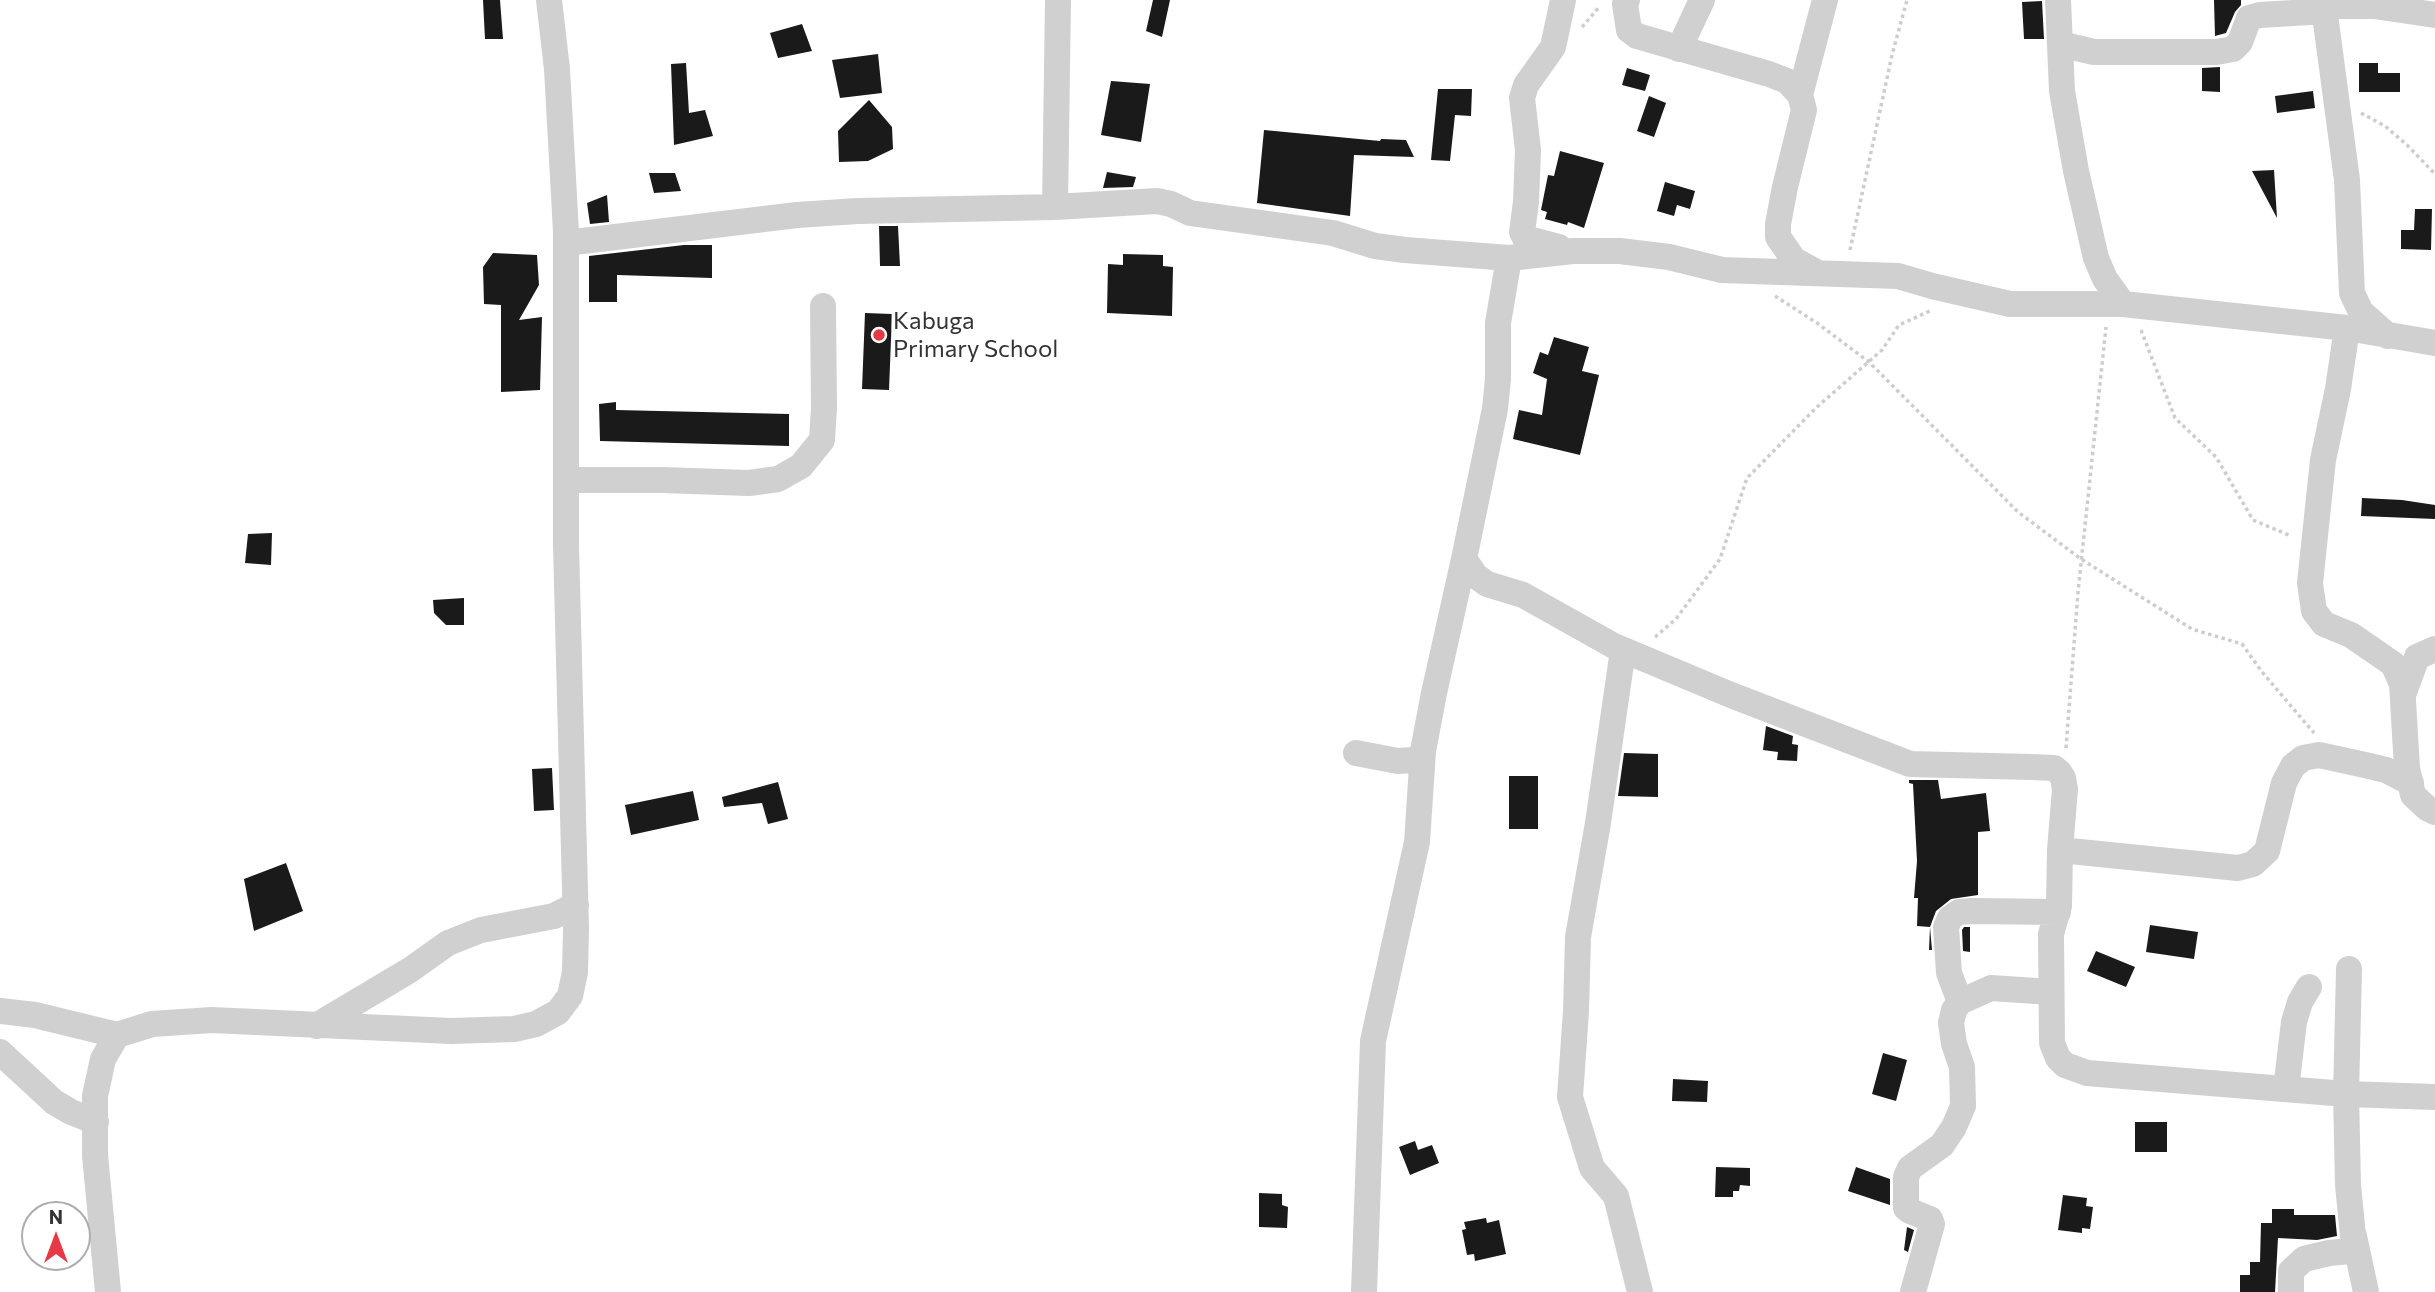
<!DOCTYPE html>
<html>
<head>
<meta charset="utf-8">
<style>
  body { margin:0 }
  #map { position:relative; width:2435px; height:1292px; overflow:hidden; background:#fff; font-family:Commissioner,sans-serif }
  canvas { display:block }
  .north { position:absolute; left:21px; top:1201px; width:70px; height:70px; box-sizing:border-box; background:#fff; border:2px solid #adadad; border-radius:50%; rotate:0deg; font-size:19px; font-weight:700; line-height:28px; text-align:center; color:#333 }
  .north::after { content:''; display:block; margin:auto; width:24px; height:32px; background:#e63946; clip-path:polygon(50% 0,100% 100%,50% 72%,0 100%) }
</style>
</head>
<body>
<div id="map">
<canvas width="2435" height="1292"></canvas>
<div class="north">N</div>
</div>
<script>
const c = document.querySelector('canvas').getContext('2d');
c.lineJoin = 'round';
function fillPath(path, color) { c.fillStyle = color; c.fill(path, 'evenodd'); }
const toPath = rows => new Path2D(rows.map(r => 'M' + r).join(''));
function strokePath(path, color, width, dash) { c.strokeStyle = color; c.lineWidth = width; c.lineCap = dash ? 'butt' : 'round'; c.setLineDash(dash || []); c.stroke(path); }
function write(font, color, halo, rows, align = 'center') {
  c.font = font + ' Commissioner,sans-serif'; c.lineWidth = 7; c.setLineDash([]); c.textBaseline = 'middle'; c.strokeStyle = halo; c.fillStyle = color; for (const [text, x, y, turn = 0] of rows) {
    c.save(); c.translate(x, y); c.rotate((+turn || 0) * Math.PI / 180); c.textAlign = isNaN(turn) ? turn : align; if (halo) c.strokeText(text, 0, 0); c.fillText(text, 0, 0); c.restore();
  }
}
const building = toPath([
  [483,0,500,0,503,39,485,39],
  [1153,0,1170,0,1162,37,1146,31],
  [2214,0,2241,0,2241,5,2235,12,2226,33,2215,36],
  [2042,1,2044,39,2024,39,2022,2],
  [802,24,812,51,778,58,770,33],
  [878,54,882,93,840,98,832,60],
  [686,63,689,113,705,110,713,136,674,145,671,64],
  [2359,63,2378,63,2378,73,2400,73,2400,92,2359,92],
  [2220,67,2220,92,2202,91,2202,68],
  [1627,68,1650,75,1645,91,1622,85],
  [1111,81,1150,84,1141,142,1101,135],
  [1438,89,1472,89,1471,116,1455,115,1450,161,1431,160],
  [2313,91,2315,108,2277,113,2275,96],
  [1649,96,1666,103,1654,137,1637,131],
  [869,100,892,127,893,149,868,161,839,162,838,131],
  [1264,130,1380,141,1381,139,1406,140,1414,157,1354,155,1350,216,1257,203],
  [1560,151,1604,163,1584,228,1568,222,1567,225,1545,219,1547,212,1541,210,1548,175,1554,176],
  [2274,170,2277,218,2252,171],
  [1107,172,1136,177,1133,187,1103,188],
  [649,173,675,173,681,191,654,193],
  [1665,182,1695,191,1690,209,1677,205,1674,216,1657,211],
  [607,195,609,222,590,224,587,203],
  [2415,209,2432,209,2431,250,2401,249,2401,230,2414,230],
  [879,226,898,226,900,266,880,266],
  [684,245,712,245,712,278,617,275,617,302,589,302,589,256],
  [493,253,537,255,539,285,519,320,542,317,540,390,501,392,501,305,484,304,483,267],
  [1123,254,1163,255,1163,266,1173,267,1172,316,1107,313,1108,264,1123,265],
  [865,313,892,314,889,390,862,389],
  [1554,337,1589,347,1582,371,1599,375,1580,455,1513,439,1519,410,1542,415,1547,379,1533,373,1540,352,1548,355],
  [616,402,616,410,789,414,789,446,600,441,599,404],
  [2362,498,2402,500,2435,505,2435,519,2361,516],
  [272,533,271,565,245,563,248,534],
  [464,598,464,625,446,625,434,613,433,600],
  [1766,726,1793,736,1792,744,1798,745,1797,761,1777,760,1778,752,1763,750],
  [1624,753,1658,754,1658,797,1618,796],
  [552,768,554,810,534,811,532,769],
  [1509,776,1538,776,1538,829,1509,829],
  [1909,780,1938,780,1941,799,1986,793,1990,831,1978,832,1978,895,1951,899,1936,911,1930,927,1932,950,1929,950,1930,927,1917,926,1918,898,1914,898,1917,861,1913,784,1909,783],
  [778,782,788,819,768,824,762,803,724,807,722,797],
  [693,791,699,820,631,835,625,805],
  [286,863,303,911,254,931,244,879],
  [2150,925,2198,932,2194,959,2146,952],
  [1964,927,1970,927,1970,952,1963,951,1962,930],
  [2096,951,2135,967,2126,987,2087,971],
  [1883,1053,1907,1060,1896,1101,1872,1094],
  [1673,1079,1708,1081,1707,1102,1672,1101],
  [2135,1122,2167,1122,2167,1152,2135,1152],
  [1415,1141,1418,1150,1432,1145,1439,1163,1410,1175,1399,1147],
  [1716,1167,1750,1168,1750,1186,1740,1185,1739,1191,1733,1191,1733,1197,1715,1197],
  [1856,1167,1890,1179,1890,1205,1848,1191],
  [1259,1193,1282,1194,1282,1205,1288,1207,1287,1228,1259,1227],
  [2063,1195,2087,1198,2086,1206,2093,1207,2090,1229,2082,1228,2082,1233,2058,1230],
  [2272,1209,2294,1209,2294,1215,2335,1215,2337,1236,2317,1240,2278,1238,2275,1292,2240,1292,2240,1275,2250,1275,2250,1262,2260,1262,2261,1223,2272,1223],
  [1486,1218,1487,1223,1499,1220,1506,1254,1475,1261,1474,1254,1467,1255,1462,1230,1466,1229,1464,1222],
  [1907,1227,1914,1230,1908,1252,1904,1250]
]);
const path = toPath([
  [1582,27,1600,6],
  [2361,113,2385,126,2407,145,2435,174],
  [1850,250,1892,55,1907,0],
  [1775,296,1817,323,1869,362,2018,512,2081,559,2192,629,2242,644,2262,672,2314,733],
  [2141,330,2175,418,2216,457,2253,520,2291,536],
  [1655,637,1676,619,1720,559,1747,478,1817,407,1882,350,1899,325,1932,310],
  [2066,748,2078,592,2106,327]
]);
const minor = toPath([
  [1627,0,1625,4,1629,30,1637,36,1769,74,1787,81,1800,95,1804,110,1785,187,1778,224,1778,237,1794,260,1818,273],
  [2058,0,2062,91,2076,171,2096,258,2105,279,2123,304],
  [2323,0,2347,180,2352,293,2361,312,2388,336],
  [2324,6,2374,6,2435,15],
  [2060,44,2094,52,2216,52,2233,49,2240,42,2249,18,2260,15,2326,11],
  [1679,49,1702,0],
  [1800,95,1825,0],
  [1055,207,1058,0],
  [566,243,797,215,858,211,1055,207,1157,201,1171,204,1190,213,1333,233,1375,246,1405,250,1509,258,1573,251,1620,251,1669,257,1722,270,1898,276,1932,286,2010,304,2123,304,2347,328,2435,343],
  [1559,247,1525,238,1522,232,1526,202,1528,150,1522,98,1526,85,1553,47,1563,0],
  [2347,328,2338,389,2323,460,2310,583,2314,611,2324,624,2351,635,2393,664,2402,684,2407,768,2413,795,2427,808,2435,812],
  [566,480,662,480,749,483,778,479,801,466,822,440,824,408,823,306],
  [1464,559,1476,576,1487,584,1523,595,1614,646,1731,695,1910,764,2031,767,2054,768,2059,772,2063,778,2065,789,2060,850,2059,906,2051,934,2052,1043,2058,1058,2065,1065,2087,1073,2346,1094,2435,1097],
  [1623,650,1598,823,1578,937,1576,1011,1570,1097,1592,1168,1616,1196,1640,1292],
  [2403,695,2417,657,2435,649],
  [1356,753,1398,761,1413,760,1420,757,1423,751,1434,693,1464,559,1495,409,1498,379,1498,323,1509,258],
  [2060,850,2238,868,2253,864,2267,851,2284,783,2293,766,2303,758,2319,755,2365,765,2386,770,2411,783],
  [1960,1002,1949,973,1946,927,1950,918,1959,912,1973,911,2058,912],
  [0,1011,35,1015,117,1035],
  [316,1026,410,970,448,943,481,930,554,916,576,905],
  [0,1052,54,1102,71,1112,96,1122],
  [2286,1089,2294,1022,2300,1002,2309,987],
  [2354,1236,2366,1292],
  [108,1292,95,1155,95,1096,103,1059,117,1035,152,1024,212,1020,451,1031,514,1029,536,1024,558,1012,570,996,575,972,576,929,566,545,566,232,557,69,549,0],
  [1364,1292,1373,1041,1417,842,1423,751],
  [1913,1292,1932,1224,1930,1219,1910,1211,1906,1208,1906,1177,1910,1168,1942,1145,1954,1127,1963,1106,1962,1067,1954,1044,1951,1023,1954,1010,1960,1002,1991,988,2051,992],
  [2291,1292,2291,1271,2304,1259,2329,1253,2351,1251,2354,1246,2348,1185,2346,1094,2349,969]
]);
const markers = [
  [879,335,7,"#e63946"]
];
const poiNames = [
  ["Kabuga",893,321],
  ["Primary School",893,349]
];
fillPath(building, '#1a1a1a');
strokePath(path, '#cdcdcd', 3.5, [3.5, 3.5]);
strokePath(minor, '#d0d0d0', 26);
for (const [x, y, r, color] of markers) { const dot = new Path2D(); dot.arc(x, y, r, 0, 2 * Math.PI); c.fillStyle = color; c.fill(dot); strokePath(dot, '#fff', 2.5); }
write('24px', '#333', '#fff', poiNames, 'left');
</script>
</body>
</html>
